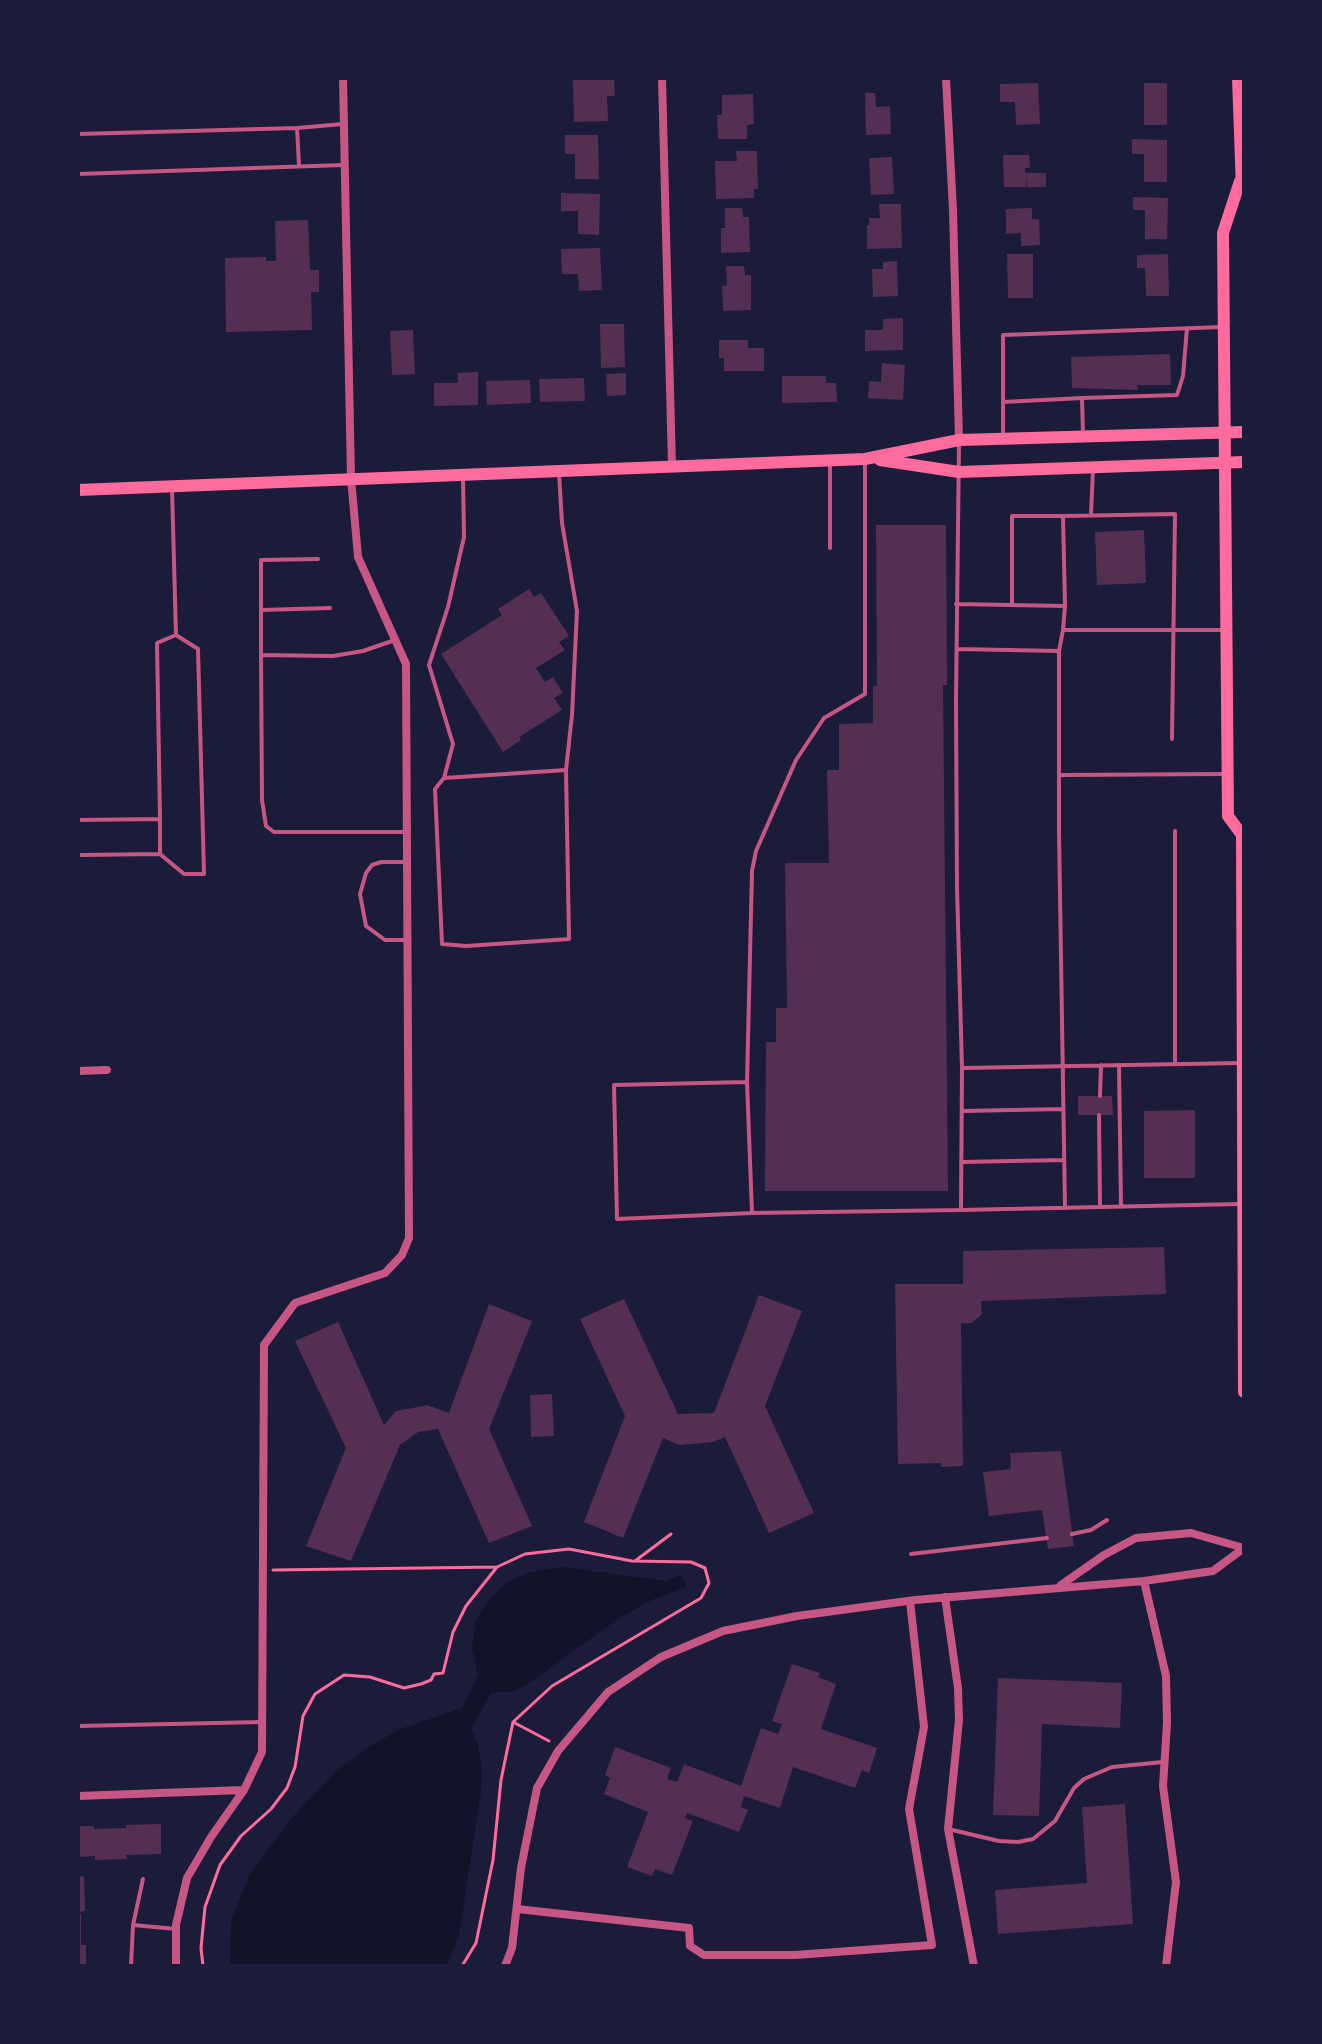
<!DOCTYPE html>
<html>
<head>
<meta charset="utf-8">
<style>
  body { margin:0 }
  #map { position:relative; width:1322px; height:2044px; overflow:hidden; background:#1b1b3a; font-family:"DejaVu Sans",sans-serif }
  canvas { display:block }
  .frame { position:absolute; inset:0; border:80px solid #1b1b3a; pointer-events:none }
</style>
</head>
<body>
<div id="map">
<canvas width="1322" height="2044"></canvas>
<div class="frame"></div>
</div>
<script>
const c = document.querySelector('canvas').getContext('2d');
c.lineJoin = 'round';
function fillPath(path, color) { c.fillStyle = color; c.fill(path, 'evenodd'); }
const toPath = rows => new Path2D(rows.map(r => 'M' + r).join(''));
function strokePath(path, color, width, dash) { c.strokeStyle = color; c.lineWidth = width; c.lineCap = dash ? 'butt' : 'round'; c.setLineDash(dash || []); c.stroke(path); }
const water = toPath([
  [562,1567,666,1581,681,1575,687,1587,654,1599,622,1616,525,1686,513,1691,491,1693,471,1729,478,1746,482,1768,481,1791,459,1935,447,1966,230,1966,231,1922,249,1876,290,1820,336,1771,369,1747,398,1730,462,1708,478,1675,472,1648,476,1620,487,1602,505,1584,530,1572]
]);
const building = toPath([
  [573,78,614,78,615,96,607,96,608,121,574,122],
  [1038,83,1040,124,1016,125,1015,102,1000,102,1000,84],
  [1144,83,1167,83,1167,125,1144,125],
  [865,93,875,93,876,107,890,106,891,134,866,135],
  [753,94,754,124,747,125,747,139,718,139,717,115,722,115,722,95],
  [565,135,598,135,599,179,575,179,575,154,565,154],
  [1132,139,1167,140,1167,182,1144,182,1144,154,1132,154],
  [736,151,757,151,758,189,754,189,754,198,716,199,715,161,737,161],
  [1003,155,1029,155,1030,168,1025,168,1025,173,1046,173,1046,187,1027,187,1027,177,1026,187,1004,187],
  [892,157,894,194,871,195,869,158],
  [561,193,600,194,599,235,578,234,578,211,561,211],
  [1133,197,1168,198,1167,239,1145,239,1145,210,1133,210],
  [879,204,901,204,902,248,867,249,867,225,869,225,869,218,880,218],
  [725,208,742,208,743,217,749,217,750,252,721,253,721,228,725,228],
  [1032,208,1032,219,1039,219,1040,245,1021,246,1021,233,1006,234,1006,209],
  [308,220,310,270,319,270,319,292,311,292,312,330,226,332,225,258,266,257,266,261,276,261,275,221],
  [600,248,602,290,579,291,578,274,562,274,561,249],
  [1007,254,1033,254,1033,298,1008,298],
  [1168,254,1169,296,1146,296,1145,268,1137,268,1137,255],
  [897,261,898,296,873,297,872,269,883,269,883,262],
  [726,266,744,266,745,275,751,275,751,310,723,311,722,286,727,286],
  [903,318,903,350,865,351,865,330,883,330,883,319],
  [600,324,624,324,625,367,601,368],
  [413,330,415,374,392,375,390,331],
  [719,340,748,340,748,348,764,348,764,371,724,371,724,358,719,358],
  [1170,354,1171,385,1137,385,1138,390,1072,388,1071,357],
  [882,363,905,365,903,400,868,398,869,381,881,382],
  [478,372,478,405,434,406,434,383,458,383,458,373],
  [626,373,626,395,607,396,606,374],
  [782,376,826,376,826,383,836,383,837,402,782,403],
  [584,378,585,401,540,402,539,379],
  [530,380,531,403,487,405,486,381],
  [876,525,946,525,947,685,943,685,948,1191,765,1191,766,1042,776,1042,776,1008,787,1008,785,863,829,863,827,770,839,770,839,724,873,723,873,686,877,686],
  [1144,530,1146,583,1097,585,1095,532],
  [529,589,534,597,541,593,569,636,559,642,565,650,536,668,545,682,553,677,563,693,554,698,562,710,519,737,521,740,503,752,441,654,502,615,498,609],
  [1078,1096,1112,1096,1113,1115,1078,1115],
  [1195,1110,1195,1178,1144,1178,1144,1111],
  [1164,1247,1166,1294,981,1301,982,1314,972,1323,961,1323,963,1466,941,1467,941,1463,898,1464,895,1284,963,1284,963,1251],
  [759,1295,802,1311,765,1406,814,1513,769,1533,725,1437,713,1442,679,1445,663,1438,623,1538,584,1522,625,1416,580,1319,624,1299,678,1414,714,1413],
  [489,1304,532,1321,489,1429,532,1526,489,1543,438,1429,418,1432,400,1445,351,1561,306,1546,346,1448,295,1341,338,1322,384,1425,396,1411,413,1408,427,1405,449,1413],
  [552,1394,554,1436,531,1437,530,1395],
  [1061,1451,1074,1546,1048,1549,1042,1510,989,1516,983,1472,1011,1469,1010,1453],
  [792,1664,820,1673,818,1677,836,1684,821,1729,877,1748,869,1773,862,1770,855,1788,793,1767,780,1808,744,1796,741,1807,748,1810,739,1832,687,1813,685,1818,693,1821,672,1875,655,1869,652,1876,627,1867,648,1812,604,1794,610,1778,605,1775,615,1747,671,1768,667,1779,677,1782,684,1764,741,1786,761,1728,778,1734,782,1724,772,1721],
  [998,1678,1122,1683,1120,1728,1042,1724,1039,1816,993,1815],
  [1125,1804,1133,1924,998,1934,995,1890,1087,1883,1082,1807],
  [161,1824,161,1854,126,1855,127,1859,95,1860,95,1856,78,1857,78,1826,94,1826,94,1829,126,1828,126,1825],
  [84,1876,85,1911,78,1912,78,1877],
  [78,1914,81,1914,81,1945,86,1945,86,1966,78,1966]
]);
const path = toPath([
  [635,1561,671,1534],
  [273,1570,497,1567],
  [513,1722,549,1741],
  [203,1966,201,1948,205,1907,220,1865,241,1836,271,1809,287,1788,295,1767,303,1716,315,1694,344,1675,370,1677,404,1688,421,1684,431,1680,434,1674,443,1673,453,1632,466,1606,497,1567,525,1554,569,1549,632,1561,691,1562,705,1568,709,1583,701,1598,552,1686,513,1722,501,1780,493,1860,476,1943,462,1966]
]);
const service = toPath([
  [297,128,299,165],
  [78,134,297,128,343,124],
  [78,174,343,165],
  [1082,398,1177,395,1183,376,1187,328],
  [1003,402,1082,398,1083,434],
  [1003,435,1003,335,1222,327],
  [959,443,956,700,957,888,962,1068,961,1210,1240,1204],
  [830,463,830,548],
  [463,477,464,537,448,607,429,665,453,744,444,778,435,789,442,944,466,946,569,939,566,770,572,715,577,611,562,523,559,473],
  [172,489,176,635],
  [1091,515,1093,469],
  [1063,516,1175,514,1172,739],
  [318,559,261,560,261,655,333,656,363,651,395,640],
  [956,604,1065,606],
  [1012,605,1012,516,1063,516,1065,606,1063,630,1059,651,1059,832,1065,1208],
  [261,610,330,608],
  [1063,630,1224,630],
  [957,649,1059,651],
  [261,655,262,800,266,826,274,832,407,832],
  [1059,775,1225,774],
  [444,778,566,770],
  [160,819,160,853],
  [78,820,160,819,157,643,176,635],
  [1175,831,1175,1064],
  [78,855,160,854,184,874,204,874,198,649,176,635],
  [407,862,381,862,372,865,366,873,360,894,366,926,385,940,407,940],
  [1119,1065,1121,1207],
  [962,1068,1239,1063],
  [747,1082,752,871,756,851,796,760,824,718,865,694,865,461],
  [1100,1096,1101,1065],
  [962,1111,1063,1109],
  [1099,1115,1100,1207],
  [961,1162,1064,1160],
  [752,1213,617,1219,614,1085,747,1082,752,1213,961,1210],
  [1072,1534,1091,1530,1107,1520],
  [911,1554,1047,1538],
  [78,1726,262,1722],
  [948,1829,999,1841,1018,1842,1033,1839,1055,1821,1074,1788,1084,1779,1112,1767,1163,1762],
  [143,1879,133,1925,176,1929],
  [131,1966,133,1925]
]);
const minor = toPath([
  [662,78,672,466],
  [946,78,953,210,959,440],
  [78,1071,107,1070],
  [1144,1581,1166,1676,1167,1723,1163,1786,1176,1882,1166,1966],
  [1061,1585,1104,1555,1136,1538,1191,1533,1244,1548],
  [945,1597,958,1688,959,1720,948,1829,974,1966],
  [78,1796,244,1790],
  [517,1909,689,1928,690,1946,704,1955,795,1955,932,1945,909,1809,924,1727,910,1601],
  [176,1966,176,1925,187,1878,211,1837,244,1790,262,1752,264,1345,295,1303,385,1273,402,1255,409,1238,406,664,358,557,351,478,343,78],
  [505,1966,512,1948,521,1868,537,1788,558,1751,608,1692,661,1657,723,1631,797,1616,915,1600,1144,1581,1213,1571,1244,1548]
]);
const primary = toPath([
  [1238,78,1242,189],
  [1240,181,1223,233,1228,816,1242,835,1244,1392],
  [880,460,959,472,1244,462],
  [78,490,865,459,959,440,1244,432]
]);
fillPath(water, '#12122b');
fillPath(building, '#542f53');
strokePath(path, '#ff6b9d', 3);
strokePath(service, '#c65784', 4);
strokePath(minor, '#c65784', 8);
strokePath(primary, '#ff6b9d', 12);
</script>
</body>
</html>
